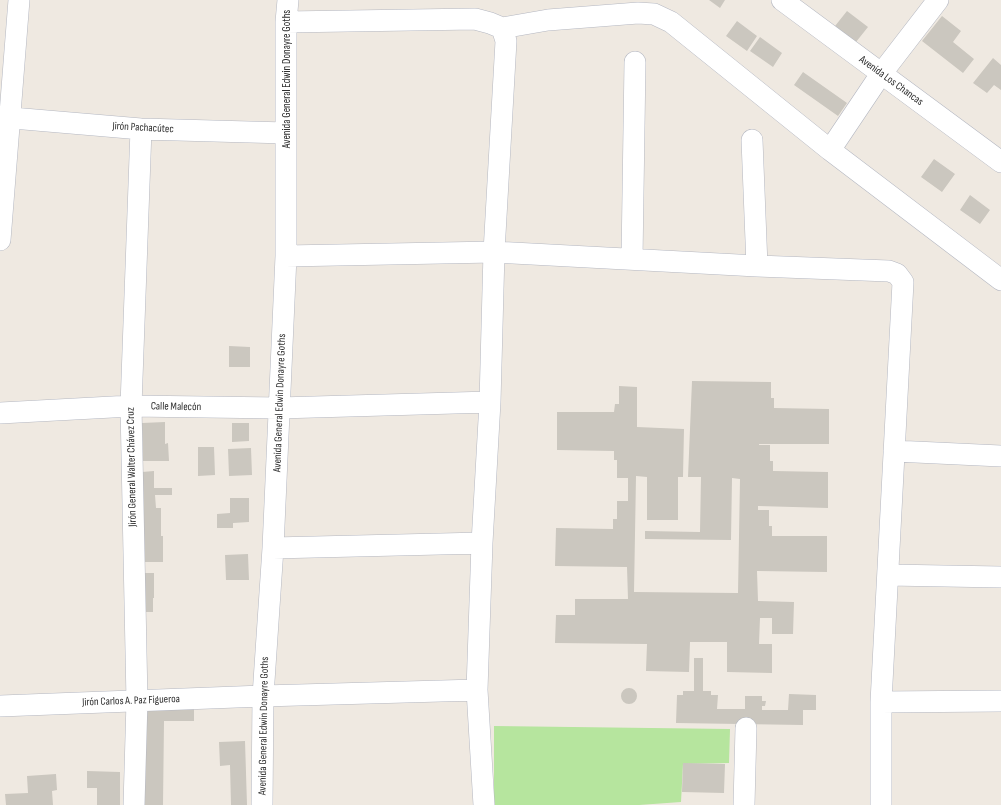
<!DOCTYPE html>
<html>
<head>
<meta charset="utf-8">
<style>
  body { margin:0 }
  canvas { display:block; background:#efe9e1 }
</style>
</head>
<body>
<canvas width="1001" height="805"></canvas>
<script>
const c = document.querySelector('canvas').getContext('2d');
c.lineJoin = 'round';
function fillPath(path, color) { c.fillStyle = color; c.fill(path, 'evenodd'); }
const toPath = rows => new Path2D(rows.map(r => 'M' + r).join(''));
function strokePath(path, color, width, dash) { c.strokeStyle = color; c.lineWidth = width; c.lineCap = dash ? 'butt' : 'round'; c.setLineDash(dash || []); c.stroke(path); }
function write(font, color, halo, rows, align = 'center') {
  c.font = font + ' "Sofia Sans Condensed",sans-serif'; c.lineWidth = 3; c.setLineDash([]); c.textBaseline = 'middle'; c.strokeStyle = halo; c.fillStyle = color; for (const [text, x, y, turn = 0] of rows) {
    c.save(); c.translate(x, y); c.rotate((+turn || 0) * Math.PI / 180); c.textAlign = isNaN(turn) ? turn : align; if (halo) c.strokeText(text, 0, 0); c.fillText(text, 0, 0); c.restore();
  }
}
const green = toPath([
  [494,726,730,729,729,763,683,764,681,802,639,805,494,805]
]);
const building = toPath([
  [709,0,725,0,720,8],
  [847,11,868,27,856,42,835,26],
  [942,16,961,31,953,42,974,59,963,73,922,41],
  [737,21,757,36,747,51,726,36],
  [760,37,782,53,773,67,750,51],
  [993,58,1001,65,1001,90,994,85,987,93,973,83],
  [803,72,847,103,838,116,794,85],
  [934,159,955,174,942,192,921,177],
  [970,195,990,210,980,224,960,210],
  [229,346,250,347,250,367,229,367],
  [692,381,771,382,771,398,774,398,774,408,829,409,829,444,759,444,759,445,770,445,770,461,773,461,773,471,828,472,828,508,758,506,758,510,769,510,769,526,772,526,772,536,827,536,827,572,757,571,758,601,794,602,793,634,772,634,772,618,760,618,759,644,772,644,772,673,727,672,727,642,690,642,689,672,646,671,647,644,555,643,556,615,575,615,575,599,628,599,627,567,555,566,556,528,613,529,613,519,617,519,617,501,628,501,628,478,617,478,617,460,614,460,614,451,557,450,557,412,614,412,615,404,619,404,619,386,637,387,637,427,684,429,683,477,678,477,678,520,647,520,647,477,636,476,634,592,738,593,740,479,732,478,731,540,645,539,645,531,700,532,701,477,688,477],
  [165,422,165,444,168,443,169,461,143,461,142,423],
  [232,423,249,423,249,441,232,442],
  [198,447,214,447,215,475,198,476],
  [251,448,252,475,229,476,228,449],
  [154,471,154,488,172,488,172,495,155,495,156,508,161,508,161,536,163,536,163,562,143,562,142,472],
  [230,498,249,498,249,522,233,523,233,528,217,528,217,514,230,513],
  [248,554,249,580,226,580,225,555],
  [141,573,154,573,154,598,153,598,153,612,142,612],
  [694,658,703,658,703,691,711,691,711,695,718,695,717,709,745,709,745,696,762,696,762,701,766,701,765,706,762,706,762,710,788,710,789,694,816,695,816,710,803,710,803,725,676,723,677,695,683,695,683,691,694,691],
  '621 696a8 8 0 1 1 16 0a8 8 0 1 1-16 0Z',
  [194,701,194,721,164,721,163,805,139,805,143,703],
  [245,741,247,805,231,805,230,765,220,766,219,742],
  [683,763,725,764,724,793,682,792],
  [87,771,120,772,120,805,97,805,97,788,87,788],
  [56,774,57,790,52,791,53,805,6,805,5,794,28,793,27,776]
]);
const minor = toPath([
  [782,0,1001,162],
  [286,22,475,19,490,23,502,28,548,20,638,13,654,14,671,22,830,150,1001,280],
  [0,117,141,129,286,133],
  [752,140,757,266],
  [830,150,881,74,938,0],
  [0,240,19,0],
  [286,256,494,252,757,266,889,271,897,274,903,282,881,702,881,805],
  [632,259,635,62],
  [0,413,131,406,279,408,490,402],
  [894,451,1001,456],
  [273,548,482,543],
  [888,575,1001,577],
  [881,702,1001,701],
  [0,706,263,696,477,690],
  [134,805,137,701,131,406,141,129],
  [262,805,263,696,273,548,286,256,286,22,288,0],
  [484,805,477,690,482,543,490,402,494,252,506,41,502,28],
  [744,805,746,728]
]);
const streetNames = [
  ["Avenida General Edwin Donayre Goths",287,79,-90],
  ["Avenida Los Chancas",891,81,36],
  ["Jirón Pachacútec",143,128,3],
  ["Avenida General Edwin Donayre Goths",280,403,-88],
  ["Calle Malecón",176,407,1],
  ["Jirón General Walter Chávez Cruz",132,467,-91],
  ["Jirón Carlos A. Paz Figueroa",131,701,-2],
  ["Avenida General Edwin Donayre Goths",264,726,-89]
];
fillPath(green, '#b6e59e');
fillPath(building, '#cbc7bf');
strokePath(minor, '#b4b7c1', 22);
strokePath(minor, '#fff', 21);
write('11px', '#2e2e2e', '#fff', streetNames);
</script>
</body>
</html>
